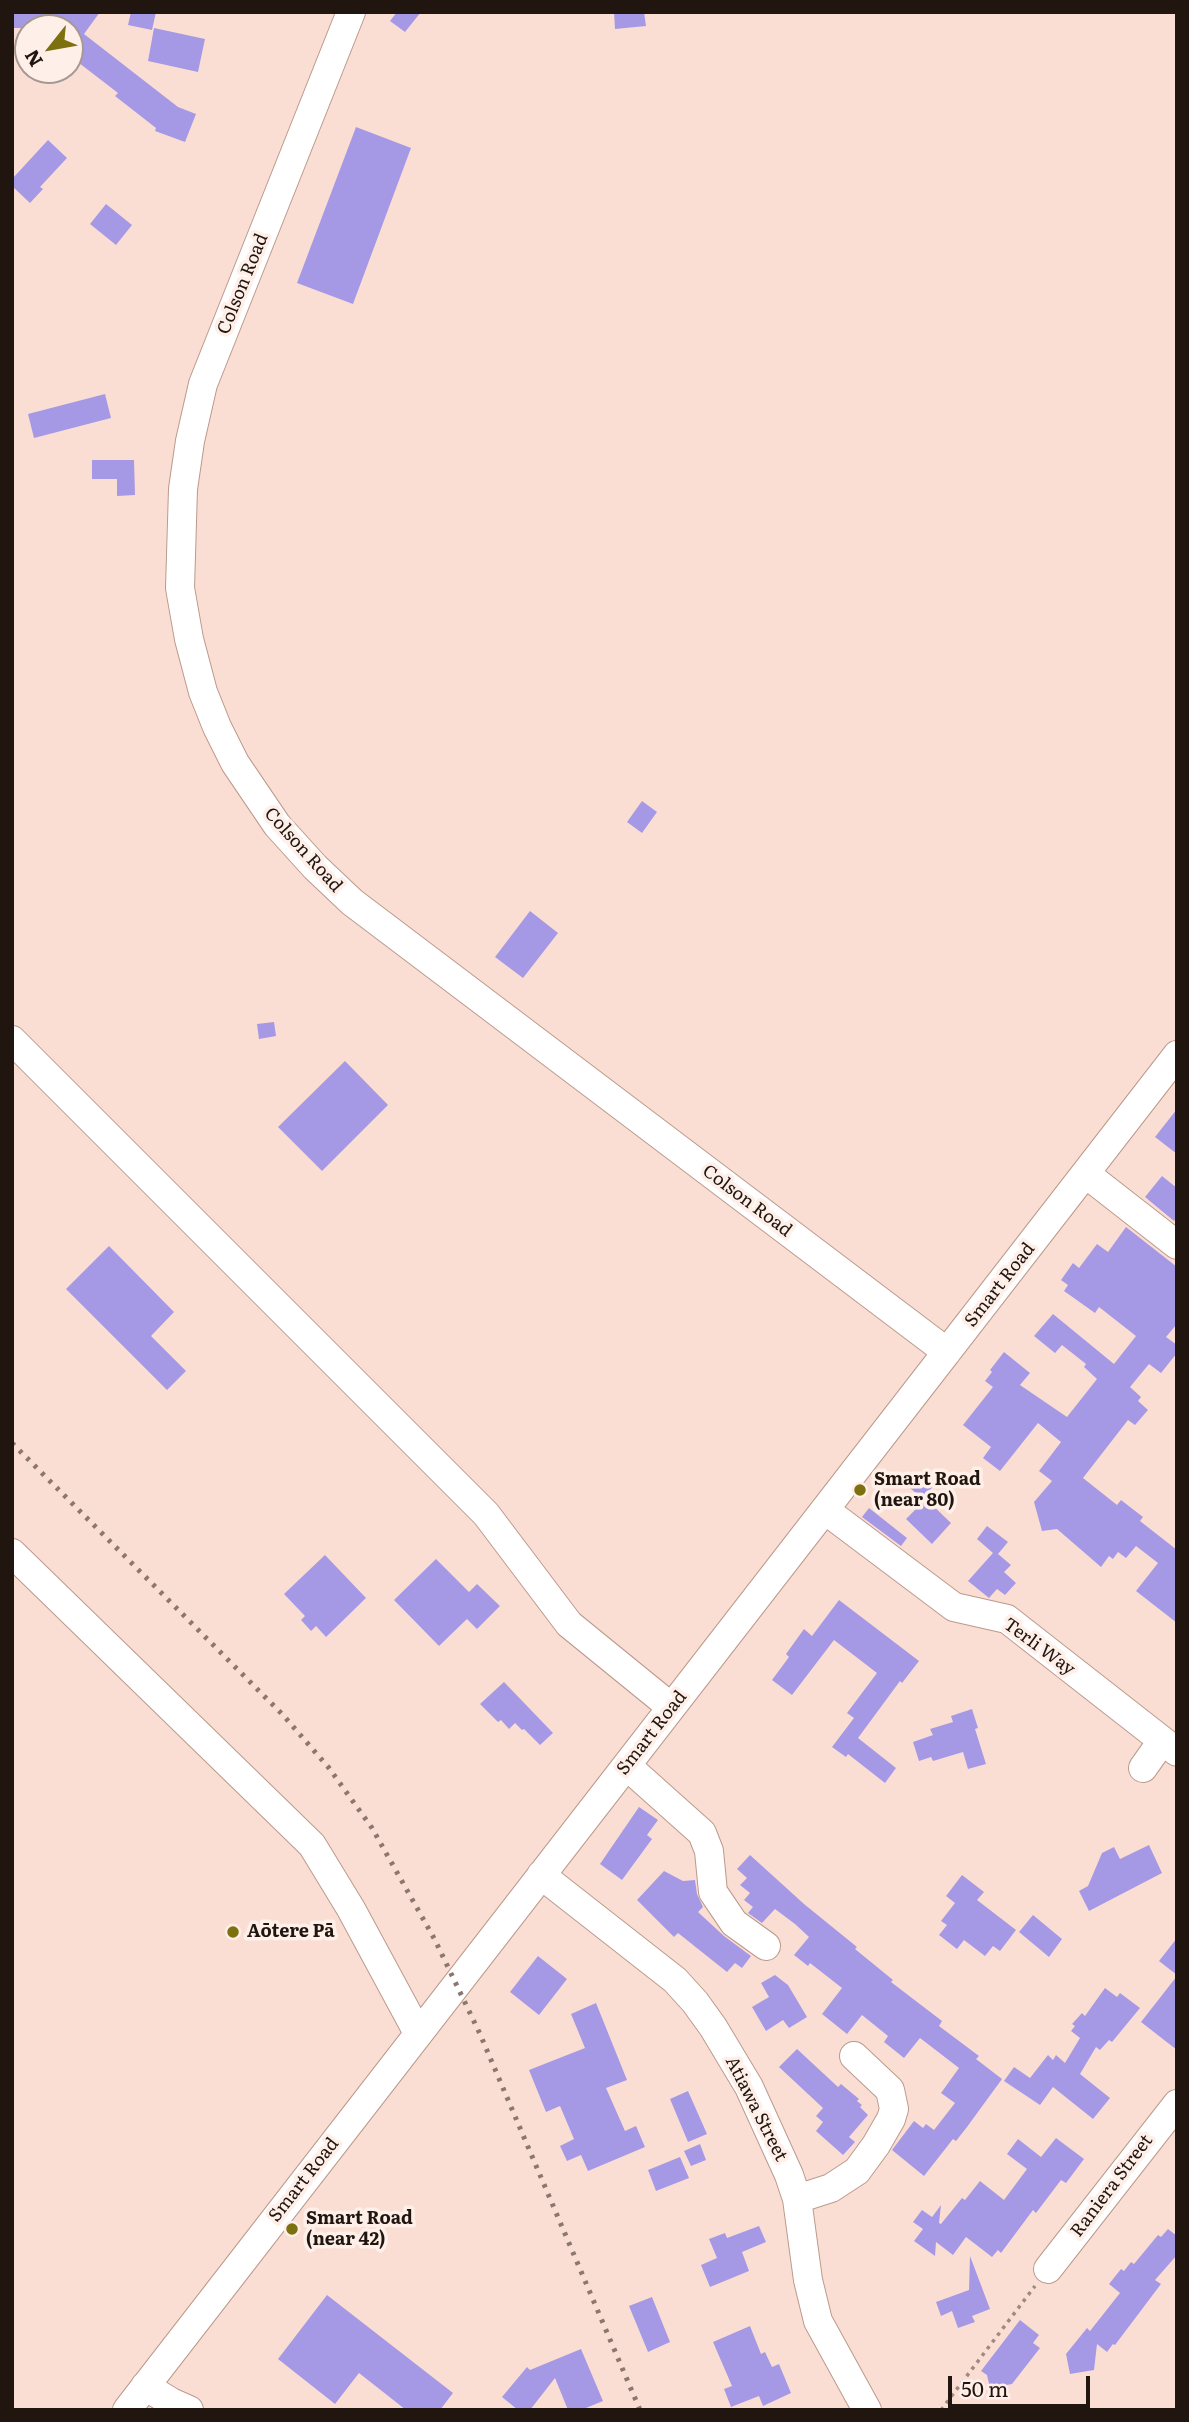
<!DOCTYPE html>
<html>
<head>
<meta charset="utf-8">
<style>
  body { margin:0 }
  #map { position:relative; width:1189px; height:2422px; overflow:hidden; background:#fbded3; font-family:Literata,serif }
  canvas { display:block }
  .frame { position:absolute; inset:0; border:14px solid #211510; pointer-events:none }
  .north { position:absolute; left:14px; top:14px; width:70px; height:70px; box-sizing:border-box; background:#feefe9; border:2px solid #a69892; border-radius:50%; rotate:239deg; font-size:19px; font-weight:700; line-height:28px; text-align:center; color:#211510 }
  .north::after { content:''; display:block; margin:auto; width:24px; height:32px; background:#7d700f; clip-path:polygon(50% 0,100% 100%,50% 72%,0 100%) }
  .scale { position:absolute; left:948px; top:2376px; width:142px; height:32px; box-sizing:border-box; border:4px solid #211510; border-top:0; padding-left:9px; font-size:21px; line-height:24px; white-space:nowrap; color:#211510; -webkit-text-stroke:5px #feefe9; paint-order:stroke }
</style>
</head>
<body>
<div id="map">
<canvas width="1189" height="2422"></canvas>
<div class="frame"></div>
<div class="north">N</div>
<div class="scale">50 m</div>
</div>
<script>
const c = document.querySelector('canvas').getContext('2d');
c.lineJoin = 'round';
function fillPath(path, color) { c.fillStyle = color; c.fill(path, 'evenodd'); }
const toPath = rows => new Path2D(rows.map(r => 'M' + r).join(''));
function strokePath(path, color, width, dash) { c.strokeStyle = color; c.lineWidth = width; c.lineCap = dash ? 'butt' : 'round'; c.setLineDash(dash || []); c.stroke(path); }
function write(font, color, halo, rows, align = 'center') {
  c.font = font + ' Literata,serif'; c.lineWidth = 7; c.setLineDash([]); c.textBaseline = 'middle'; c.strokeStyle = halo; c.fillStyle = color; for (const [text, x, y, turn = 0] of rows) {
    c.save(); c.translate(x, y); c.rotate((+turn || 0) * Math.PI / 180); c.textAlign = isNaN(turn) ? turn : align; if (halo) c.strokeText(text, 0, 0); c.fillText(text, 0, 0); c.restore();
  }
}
const building = toPath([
  [12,12,100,12,84,34,178,107,196,114,185,142,155,131,156,128,115,96,118,93,70,56,70,28,12,28],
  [131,12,156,12,152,30,128,25],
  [397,12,421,12,405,32,390,21],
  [614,12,644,12,646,26,615,29],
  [154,28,205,39,198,72,148,61],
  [356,127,411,148,353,304,297,283],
  [48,140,67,158,40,187,43,189,30,203,12,186,12,179],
  [106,204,132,225,116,245,90,224],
  [105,394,111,418,34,438,28,414],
  [92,460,134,460,135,495,117,496,117,479,92,479],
  [642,801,657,812,642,833,627,822],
  [530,911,558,933,523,978,495,957],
  [274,1022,276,1036,259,1039,257,1024],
  [345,1061,388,1105,322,1171,278,1127],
  [1177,1109,1177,1154,1155,1137],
  [1162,1176,1177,1188,1177,1217,1174,1221,1145,1197],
  [1126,1227,1177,1267,1177,1324,1166,1337,1177,1345,1177,1353,1161,1373,1149,1364,1130,1387,1141,1397,1138,1401,1148,1410,1135,1425,1128,1420,1083,1478,1117,1505,1121,1500,1143,1517,1140,1521,1177,1550,1177,1623,1136,1591,1158,1563,1136,1546,1126,1558,1118,1552,1113,1559,1109,1556,1101,1567,1057,1529,1042,1531,1034,1502,1052,1481,1039,1471,1061,1442,1038,1423,1000,1471,983,1458,991,1447,963,1425,993,1387,985,1381,992,1372,990,1370,1004,1352,1030,1373,1020,1385,1067,1417,1097,1379,1084,1367,1086,1364,1062,1345,1055,1353,1034,1336,1053,1314,1114,1364,1136,1336,1099,1307,1095,1313,1064,1291,1068,1285,1061,1280,1073,1263,1079,1268,1097,1244,1108,1252],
  [109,1246,174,1312,151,1336,186,1371,167,1390,66,1289],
  [921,1475,934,1485,923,1499,910,1488],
  [926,1499,951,1523,932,1544,906,1519],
  [869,1508,907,1538,901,1546,862,1517],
  [987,1526,1008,1542,998,1554,1011,1565,1004,1572,1016,1583,1005,1595,997,1589,989,1598,968,1581,993,1553,977,1539],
  [325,1555,366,1598,326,1637,316,1626,311,1631,301,1620,305,1616,284,1594],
  [436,1559,469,1592,477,1584,500,1606,477,1629,467,1619,439,1646,394,1600],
  [839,1600,919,1661,902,1683,900,1681,858,1738,896,1768,885,1783,848,1754,846,1757,832,1747,854,1718,847,1713,877,1673,834,1640,792,1695,772,1680,789,1657,786,1654,804,1629,812,1636],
  [504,1682,553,1733,540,1745,524,1729,522,1730,515,1723,509,1729,501,1720,498,1722,480,1704],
  [972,1709,978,1728,975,1729,986,1764,968,1769,963,1752,933,1761,931,1757,919,1761,913,1742,933,1735,930,1729,953,1722,951,1716],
  [639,1807,658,1820,647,1835,652,1839,622,1880,600,1864],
  [1149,1845,1162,1873,1089,1911,1079,1891,1088,1886,1102,1853,1114,1847,1120,1859],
  [750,1855,804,1904,857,1947,855,1949,893,1980,891,1982,942,2021,939,2026,979,2056,976,2059,1002,2079,967,2127,956,2141,953,2139,924,2176,892,2150,914,2121,923,2128,926,2124,934,2130,955,2103,941,2093,959,2068,920,2038,904,2058,884,2042,888,2036,862,2015,847,2034,822,2014,842,1988,810,1963,808,1966,794,1955,809,1937,795,1924,775,1909,762,1923,748,1913,753,1907,744,1900,750,1893,740,1885,747,1878,737,1869],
  [664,1871,683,1881,695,1880,697,1894,703,1907,698,1912,724,1936,751,1956,742,1968,735,1963,727,1972,678,1933,674,1937,637,1900],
  [962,1875,984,1892,977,1900,1016,1930,1000,1951,993,1946,985,1956,964,1940,957,1949,939,1935,947,1925,941,1921,955,1903,946,1896],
  [1033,1915,1062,1939,1049,1957,1019,1932],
  [1177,1938,1177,1975,1159,1961],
  [538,1956,567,1979,539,2015,510,1992],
  [775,1975,788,1985,807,2017,789,2028,783,2020,766,2031,752,2007,769,1997,761,1983],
  [1177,1976,1177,2050,1141,2022],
  [1105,1988,1117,1997,1120,1993,1140,2008,1112,2042,1109,2040,1100,2050,1096,2047,1080,2074,1110,2098,1093,2119,1053,2087,1040,2105,1004,2081,1014,2067,1030,2078,1048,2055,1053,2060,1056,2055,1065,2063,1080,2038,1071,2031,1075,2026,1072,2024,1082,2013,1085,2016],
  [596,2003,627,2080,606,2088,625,2131,636,2126,645,2147,588,2171,581,2155,567,2161,560,2146,574,2139,560,2106,546,2112,529,2070,585,2048,571,2014],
  [797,2049,838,2087,841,2084,859,2099,857,2101,862,2105,860,2107,868,2115,849,2137,855,2142,843,2155,816,2131,823,2122,816,2116,823,2108,779,2067],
  [688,2091,707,2134,688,2142,670,2099],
  [1056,2138,1084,2159,1066,2183,1061,2180,1036,2213,1033,2210,1001,2253,998,2250,992,2257,966,2237,953,2255,936,2242,935,2256,914,2241,923,2229,913,2222,922,2210,932,2217,941,2205,939,2223,941,2224,962,2198,965,2200,980,2181,1004,2200,1027,2169,1007,2154,1018,2139,1041,2157],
  [700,2144,706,2160,691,2166,684,2151],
  [680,2157,689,2178,656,2191,648,2170],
  [759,2226,766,2242,742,2252,749,2271,710,2287,701,2265,717,2258,709,2239,725,2233,727,2238],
  [1168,2229,1177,2236,1177,2255,1155,2280,1161,2284,1115,2345,1113,2344,1107,2352,1097,2344,1094,2370,1070,2374,1066,2354,1087,2328,1090,2331,1120,2293,1109,2284,1121,2269,1124,2271,1131,2262,1134,2264,1158,2235,1161,2237],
  [970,2256,990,2309,972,2316,975,2322,958,2328,952,2311,941,2316,936,2302,969,2290],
  [327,2295,453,2393,440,2410,406,2410,359,2373,335,2404,278,2359],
  [652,2297,670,2342,648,2352,629,2306],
  [1020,2320,1039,2335,1033,2343,1040,2348,1012,2384,990,2388,987,2375,981,2371],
  [750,2326,761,2354,765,2352,772,2367,779,2364,791,2393,763,2406,759,2396,731,2407,724,2389,732,2386,713,2342],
  [581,2349,603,2401,581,2410,568,2410,555,2378,530,2410,518,2410,502,2397,527,2367,530,2370]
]);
const path = toPath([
  [941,2410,1035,2286]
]);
const minor = toPath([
  [351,12,203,384,190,441,183,489,180,588,189,639,203,692,217,727,235,763,277,825,315,867,352,902,947,1352],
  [12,1040,486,1514,569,1624,671,1707],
  [1086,1174,1177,1245],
  [825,1510,954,1607,1007,1619,1177,1752],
  [12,1553,312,1845,351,1909,418,2033],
  [627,1766,702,1833,709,1851,713,1892,734,1923,766,1946],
  [1143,1768,1162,1741],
  [541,1875,675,1980,695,2002,713,2027,749,2087,789,2175,797,2199,808,2280,818,2321,867,2410],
  [797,2199,831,2188,857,2171,876,2145,891,2119,894,2109,890,2090,854,2056],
  [1048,2269,1177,2104],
  [145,2386,171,2402,189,2410],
  [127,2410,1177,1055]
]);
const rail = toPath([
  [12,1443,283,1715,329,1768,372,1828,435,1940,480,2034,640,2410]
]);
const markers = [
  [860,1490,7,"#7d700f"],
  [233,1932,7,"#7d700f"],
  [292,2229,7,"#7d700f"]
];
const streetNames = [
  ["Colson Road",243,284,-68],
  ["Colson Road",303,850,48],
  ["Colson Road",747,1201,37],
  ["Smart Road",1000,1285,-52],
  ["Terli Way",1039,1647,36],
  ["Smart Road",652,1733,-52],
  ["Atiawa Street",756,2109,63],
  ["Smart Road",304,2180,-52],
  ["Raniera Street",1112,2186,-53]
];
const poiNames = [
  ["Smart Road",874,1480],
  ["(near 80)",874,1501],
  ["Aōtere Pā",247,1932],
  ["Smart Road",306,2219],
  ["(near 42)",306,2240]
];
fillPath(building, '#a599e6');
strokePath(minor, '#bb9a8c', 30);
strokePath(path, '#9f8980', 3.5, [3.5, 5]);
strokePath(minor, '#fff', 28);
strokePath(rail, '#8b776f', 5, [3.5, 7]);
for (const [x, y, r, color] of markers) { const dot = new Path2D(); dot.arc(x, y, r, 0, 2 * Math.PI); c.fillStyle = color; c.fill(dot); strokePath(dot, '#feefe9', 2.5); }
write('18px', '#211510', '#feefe9', streetNames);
write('bold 18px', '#211510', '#feefe9', poiNames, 'left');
</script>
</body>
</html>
